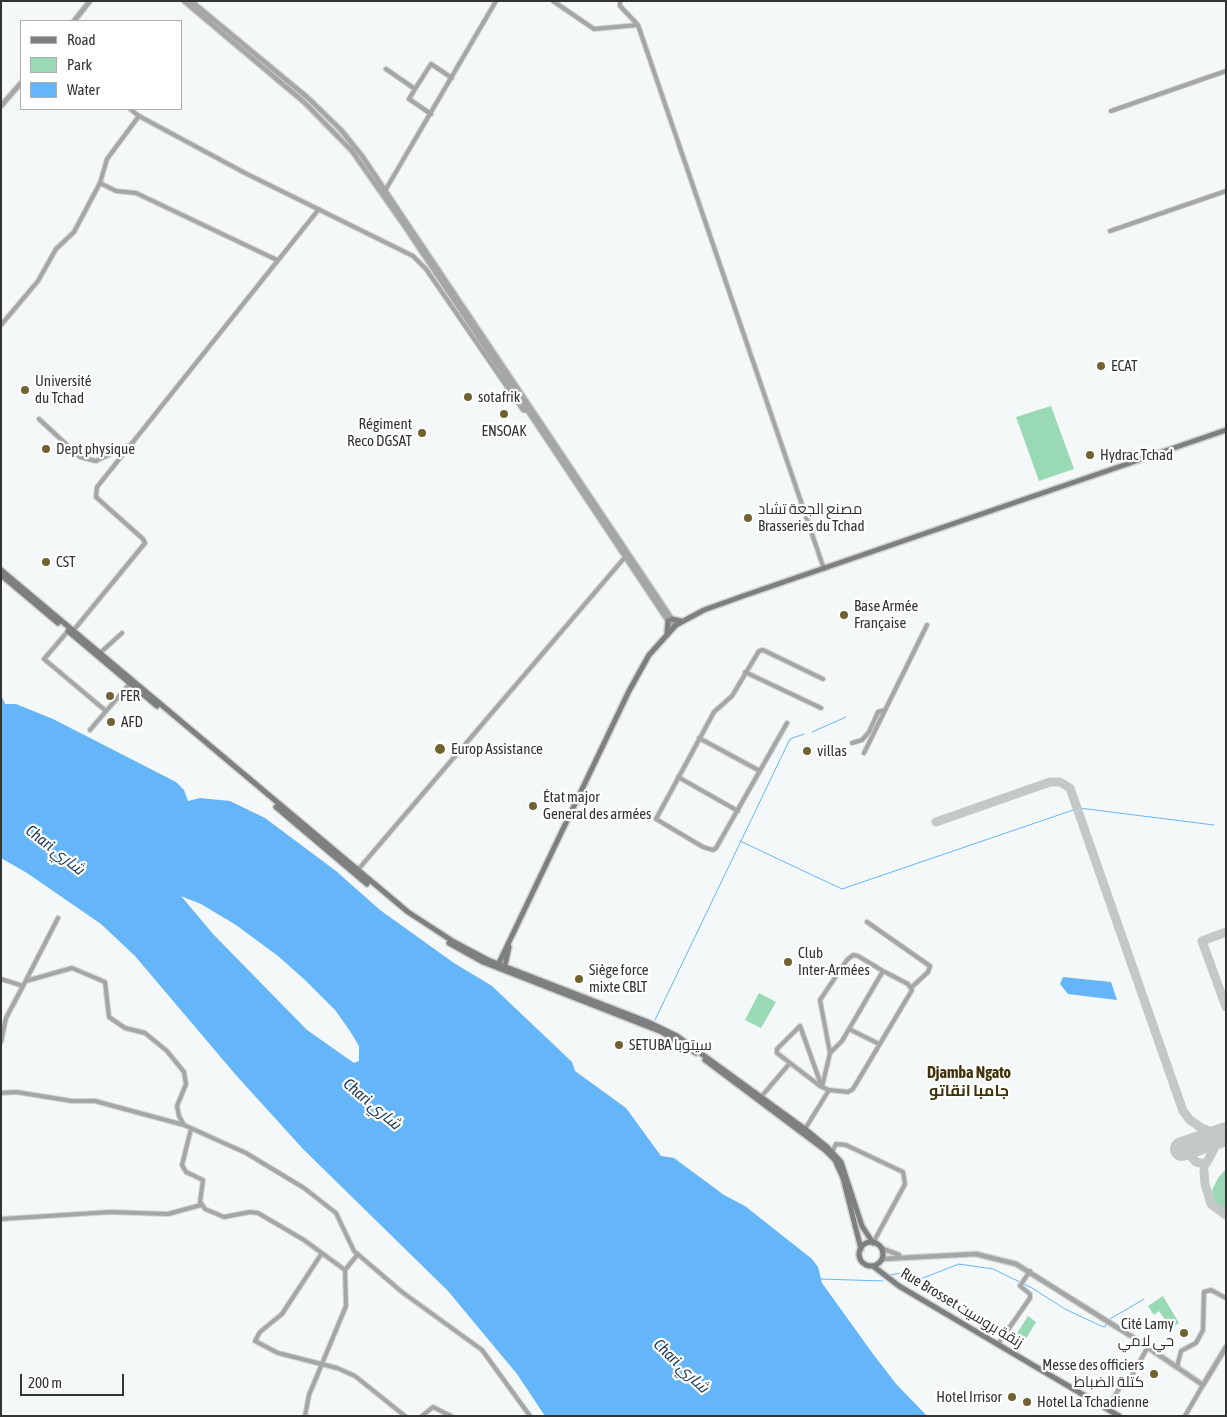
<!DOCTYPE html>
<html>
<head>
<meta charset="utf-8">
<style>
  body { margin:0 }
  #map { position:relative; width:1227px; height:1417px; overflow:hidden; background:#f4f8f8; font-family:"Asap Condensed",sans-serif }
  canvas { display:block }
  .frame { position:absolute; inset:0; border:2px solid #323434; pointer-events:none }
  .legend { position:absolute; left:20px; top:20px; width:162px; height:90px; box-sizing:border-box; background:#fff; border:1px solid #adaeae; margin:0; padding:6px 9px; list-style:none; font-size:15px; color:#323434 }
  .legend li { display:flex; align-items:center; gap:10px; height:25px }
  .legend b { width:25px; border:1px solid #adaeae }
  .scale { position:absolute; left:20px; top:1374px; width:104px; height:22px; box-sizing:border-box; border:2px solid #323434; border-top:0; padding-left:6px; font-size:15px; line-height:18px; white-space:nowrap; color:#323434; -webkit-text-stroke:4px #fff; paint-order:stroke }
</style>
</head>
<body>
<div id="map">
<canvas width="1227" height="1417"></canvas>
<div class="frame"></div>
<ul class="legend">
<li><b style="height:6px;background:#7d7f80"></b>Road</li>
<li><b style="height:14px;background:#99d9b4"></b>Park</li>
<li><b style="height:14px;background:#65b5f9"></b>Water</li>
</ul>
<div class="scale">200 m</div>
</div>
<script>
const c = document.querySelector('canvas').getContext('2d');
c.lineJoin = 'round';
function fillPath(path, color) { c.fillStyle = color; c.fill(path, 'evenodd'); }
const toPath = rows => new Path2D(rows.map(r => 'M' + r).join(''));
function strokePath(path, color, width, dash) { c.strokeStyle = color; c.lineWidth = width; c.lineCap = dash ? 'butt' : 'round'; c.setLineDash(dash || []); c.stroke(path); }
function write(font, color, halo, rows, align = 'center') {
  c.font = font + ' "Asap Condensed",Cairo,sans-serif'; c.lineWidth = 4.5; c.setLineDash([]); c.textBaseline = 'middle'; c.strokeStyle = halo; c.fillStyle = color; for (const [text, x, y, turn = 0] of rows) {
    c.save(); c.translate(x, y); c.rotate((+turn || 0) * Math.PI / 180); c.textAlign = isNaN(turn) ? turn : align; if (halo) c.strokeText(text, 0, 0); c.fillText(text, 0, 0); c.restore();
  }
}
const green = toPath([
  [1051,406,1074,469,1039,481,1016,417],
  [759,993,776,1002,761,1028,745,1020],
  [1226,1169,1226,1212,1222,1211,1214,1202,1212,1190,1218,1178],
  [1163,1296,1179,1323,1171,1328,1159,1311,1154,1315,1148,1306],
  [1028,1316,1036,1322,1024,1342,1021,1341,1019,1345,1012,1341]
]);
const water = toPath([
  [1,695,5,704,16,704,53,719,176,782,184,790,188,801,200,798,230,801,265,818,336,871,380,910,454,963,492,986,572,1062,575,1071,626,1108,661,1156,674,1158,724,1195,745,1206,812,1259,818,1267,822,1283,873,1354,897,1385,927,1416,545,1416,517,1374,448,1291,303,1149,235,1074,135,956,101,924,27,873,1,858],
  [181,896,201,904,236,925,278,956,305,980,335,1010,350,1031,359,1046,359,1061,354,1063,307,1030,213,934],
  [1063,977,1111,982,1117,1000,1068,994,1060,984]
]);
const stream = toPath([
  [812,732,846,717],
  [740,841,842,889,1079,808,1214,825],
  [655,1020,790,739,804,734],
  [889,1275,901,1273,923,1278,959,1264,993,1269,1032,1288,1065,1309,1101,1326,1105,1327,1106,1324],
  [820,1279,883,1281],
  [1110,1319,1144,1299]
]);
const taxiway = toPath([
  [936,822,1050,782,1060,782,1070,788,1183,1111,1190,1120,1200,1127,1209,1131,1226,1132],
  [1226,932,1202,941,1226,1007],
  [1213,1136,1202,1135,1191,1143,1191,1156,1196,1162,1206,1164,1217,1143,1226,1135],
  [1204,1171,1205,1184,1211,1204,1226,1215]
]);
const runway = toPath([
  [1182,1149,1226,1134]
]);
const minor = toPath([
  [553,1,594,29,638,25],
  [620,1,620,6,638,25,824,569],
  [386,69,415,89,409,99,431,114],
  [415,89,431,64,452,78],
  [130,109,139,116,245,173,413,256,426,269,523,410,531,412],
  [1111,111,1226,71],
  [100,183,116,191,136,193,277,260],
  [386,189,496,1],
  [1110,231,1226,191],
  [1,325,38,281,56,249,74,232,100,183,107,159,139,116],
  [39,419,80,457,96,461,127,446],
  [68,631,44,659,106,711],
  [73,631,145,543,143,539,96,497,97,487,319,209],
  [100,653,122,633],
  [745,672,821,708],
  [787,723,716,848,713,850,703,847,656,819,714,712,732,696,759,651,763,650,823,679],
  [90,730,131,682],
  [699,738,760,771],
  [852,743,862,740,869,732,878,712,885,710],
  [864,753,927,625],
  [678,777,738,811],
  [356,872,626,556],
  [867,922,930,966,928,972,912,987],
  [1,979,23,986,58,918],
  [26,981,72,968,105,982,109,1017,125,1028,145,1033,167,1051,184,1072,186,1084,177,1106,179,1116,184,1125],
  [849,1029,879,1044],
  [1,1042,6,1018,23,986],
  [790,1063,777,1053,777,1049,800,1026,822,1087],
  [829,1090,848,1092,853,1089,912,990,908,984,883,971],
  [1,1093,16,1092,72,1101,95,1101,184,1125,246,1153,304,1188,336,1213,354,1251,402,1292,482,1350,530,1416],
  [761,1097,790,1063,820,1086],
  [191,1129,182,1165,186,1172,203,1180,200,1202,205,1209,224,1217,250,1212,258,1213,304,1240,345,1270],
  [805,1129,829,1090,822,1087,830,1053,820,1000,847,960,853,955,858,956,883,971,842,1041,830,1053],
  [832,1152,836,1144,846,1145,903,1172,905,1184,873,1243],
  [1,1219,110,1212,168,1214,201,1205],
  [322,1253,282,1314,260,1332,255,1341,278,1353,337,1368,355,1376,405,1416],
  [998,1344,1030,1298,1030,1294,1020,1286,1030,1271],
  [1177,1367,1181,1351,1196,1343,1203,1330,1204,1292,1211,1290,1226,1298],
  [1107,1408,1124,1381,1128,1382,1148,1347],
  [305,1416,309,1395,346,1306,345,1270,358,1254],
  [422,1416,433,1407,451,1416],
  [1185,1416,1203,1385]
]);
const tertiary = toPath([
  [184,1,304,102,352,151,406,228,672,627],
  [191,1,308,98,341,130,362,156,676,625],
  [74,21,90,1],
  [1,106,21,83],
  [881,1248,899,1255],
  [882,1259,976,1254,1016,1264,1134,1338,1203,1385,1226,1347]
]);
const secondary = toPath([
  [1,570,408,912,454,942,488,960,648,1022,677,1036,805,1129,827,1147,841,1162,862,1226,873,1243],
  [1,575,58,623],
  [672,619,681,621],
  [68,631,157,706],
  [667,632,668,621],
  [276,807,367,884],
  [449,943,483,962,662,1032,696,1053],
  [497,967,629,691,649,655,676,625,704,610,743,596,1226,430],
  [504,970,509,947],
  [705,1060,825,1150,835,1160,843,1178,861,1249],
  '859 1254a12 12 0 1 1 24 0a12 12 0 1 1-24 0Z',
  [873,1266,899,1286,1119,1416]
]);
const markers = [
  [1101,366,5,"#726230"],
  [25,390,5,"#726230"],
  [468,397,5,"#726230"],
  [504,414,5,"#726230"],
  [422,433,5,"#726230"],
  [46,449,5,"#726230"],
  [1090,455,5,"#726230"],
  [748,518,5,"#726230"],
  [46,562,5,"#726230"],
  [844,615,5,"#726230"],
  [110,696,5,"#726230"],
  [111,722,5,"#726230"],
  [440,749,6,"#726230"],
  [807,751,5,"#726230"],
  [533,806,5,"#726230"],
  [788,962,5,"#726230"],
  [579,979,5,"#726230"],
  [619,1045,5,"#726230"],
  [1184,1333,5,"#726230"],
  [1154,1374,5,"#726230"],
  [1012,1397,5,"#726230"],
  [1027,1402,5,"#726230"]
];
const poiNames = [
  ["ECAT",1111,366],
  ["Université",35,381],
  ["du Tchad",35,398],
  ["sotafrik",478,397],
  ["Régiment",412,424,"right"],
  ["Reco DGSAT",412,441,"right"],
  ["ENSOAK",504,431,"center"],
  ["Dept physique",56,449],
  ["Hydrac Tchad",1100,455],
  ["مصنع الجعة تشاد",758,509],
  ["Brasseries du Tchad",758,526],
  ["CST",56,562],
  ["Base Armée",854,606],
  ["Française",854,623],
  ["FER",120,696],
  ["AFD",121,722],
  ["Europ Assistance",451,749],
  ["villas",817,751],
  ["État major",543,797],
  ["General des armées",543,814],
  ["Club",798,953],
  ["Inter-Armées",798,970],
  ["Siège force",589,970],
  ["mixte CBLT",589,987],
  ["SETUBA سيتوبا",629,1045],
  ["Cité Lamy",1174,1324,"right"],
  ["حي لامي",1174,1341,"right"],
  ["Messe des officiers",1144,1365,"right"],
  ["كتلة الضباط",1144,1382,"right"],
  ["Hotel Irrisor",1002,1397,"right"],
  ["Hotel La Tchadienne",1037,1402]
];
const streetNames = [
  ["Rue Brosset زنقة بروسيت",962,1308,31]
];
const waterNames = [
  ["Chari شاري",55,850,38],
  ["Chari شاري",372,1104,40],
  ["Chari شاري",681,1366,44]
];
const neighbourhoodNames = [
  ["Djamba Ngato",969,1073],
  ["جامبا انقاتو",969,1091]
];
fillPath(green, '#99d9b4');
fillPath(water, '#65b5f9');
strokePath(stream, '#65b5f9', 1);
strokePath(taxiway, '#c4c8c8', 9);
strokePath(runway, '#c4c8c8', 24);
strokePath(minor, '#d1d5d5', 6);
strokePath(tertiary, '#d1d5d5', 7);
strokePath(secondary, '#d1d5d5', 8);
strokePath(minor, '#a5a6a7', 4);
strokePath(tertiary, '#a5a6a7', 4.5);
strokePath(secondary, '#7d7f80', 5);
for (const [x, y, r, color] of markers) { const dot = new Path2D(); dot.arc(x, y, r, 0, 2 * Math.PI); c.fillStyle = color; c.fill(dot); strokePath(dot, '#fff', 2); }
write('15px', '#323434', '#fff', poiNames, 'left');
write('15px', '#323434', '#fff', streetNames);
write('italic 16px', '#163753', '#fff', waterNames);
write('bold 16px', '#40340a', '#fff', neighbourhoodNames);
</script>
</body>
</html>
